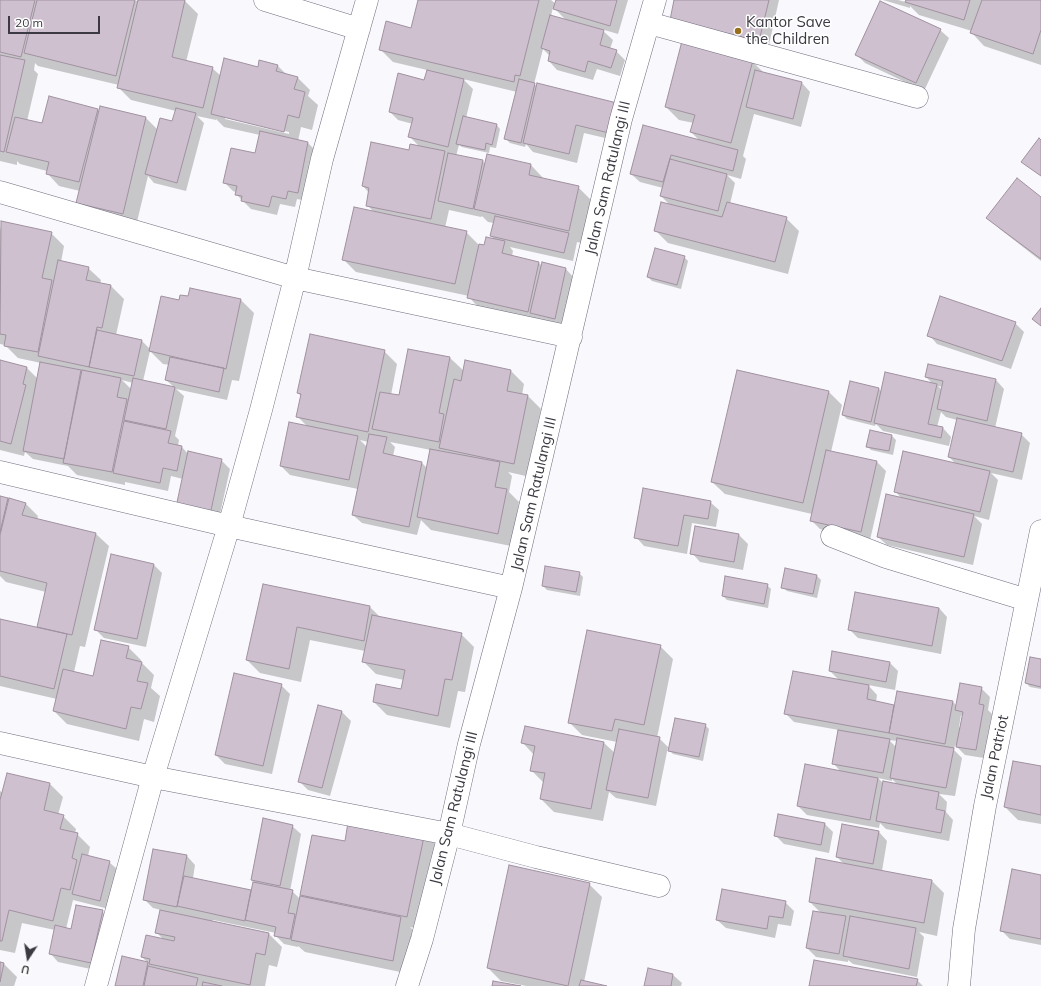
<!DOCTYPE html>
<html>
<head>
<meta charset="utf-8">
<style>
  body { margin:0 }
  #map { position:relative; width:1041px; height:986px; overflow:hidden; background:#f9f8fc; font-family:Mulish,sans-serif }
  canvas { display:block }
  .north { position:absolute; left:8px; top:938px; width:40px; height:40px; -webkit-text-stroke:3px #fff; paint-order:stroke; rotate:192deg; font-size:11px; font-weight:700; line-height:16px; text-align:center; color:#3b3941 }
  .north::after { content:''; display:block; margin:auto; width:14px; height:18px; background:#3b3941; clip-path:polygon(50% 0,100% 100%,50% 72%,0 100%) }
  .scale { position:absolute; left:8px; top:16px; width:92px; height:18px; box-sizing:border-box; border:2px solid #3b3941; border-top:0; padding-left:5px; font-size:12px; line-height:14px; white-space:nowrap; color:#3b3941; -webkit-text-stroke:3px #fff; paint-order:stroke }
</style>
</head>
<body>
<div id="map">
<canvas width="1041" height="986"></canvas>
<div class="north">U</div>
<div class="scale">20 m</div>
</div>
<script>
const c = document.querySelector('canvas').getContext('2d');
c.lineJoin = 'round';
function fillPath(path, color) { c.fillStyle = color; c.fill(path, 'evenodd'); }
const toPath = rows => new Path2D(rows.map(r => 'M' + r).join(''));
function strokePath(path, color, width, dash) { c.strokeStyle = color; c.lineWidth = width; c.lineCap = dash ? 'butt' : 'round'; c.setLineDash(dash || []); c.stroke(path); }
function write(font, color, halo, rows, align = 'center') {
  c.font = font + ' Mulish,sans-serif'; c.lineWidth = 3; c.setLineDash([]); c.textBaseline = 'middle'; c.strokeStyle = halo; c.fillStyle = color; for (const [text, x, y, turn = 0] of rows) {
    c.save(); c.translate(x, y); c.rotate((+turn || 0) * Math.PI / 180); c.textAlign = isNaN(turn) ? turn : align; if (halo) c.strokeText(text, 0, 0); c.fillText(text, 0, 0); c.restore();
  }
}
const shadow = toPath([
  [0,0,185,1,198,14,186,62,212,68,221,76,259,68,277,65,287,75,297,77,310,90,308,96,318,105,312,130,301,127,298,141,308,143,317,152,306,201,297,199,295,207,280,204,277,215,251,209,236,194,236,192,233,191,224,182,256,154,260,135,224,127,216,119,216,120,197,116,204,123,186,191,154,183,148,176,136,226,90,215,77,202,80,191,59,186,47,173,47,171,20,164,17,161,17,165,0,161],
  [35,63,38,66,119,85,118,87,131,100,176,111,173,122,158,130,146,118,100,107,99,112,97,109,43,125,27,121,38,74,34,70],
  [225,117,289,132,289,134,225,119],
  [419,0,551,0,556,4,557,0,628,0,618,34,601,29,613,40,610,49,616,51,625,60,620,76,597,69,593,80,557,70,549,61,550,56,543,49,534,84,538,87,616,104,618,141,584,133,577,163,533,152,526,144,525,147,510,143,505,138,517,92,463,79,473,89,466,118,496,124,500,129,496,148,490,147,489,153,462,147,459,145,456,156,483,161,485,164,487,155,531,165,544,179,578,187,591,200,581,243,577,242,573,261,510,247,513,251,512,256,539,263,542,266,566,269,574,278,563,327,540,321,536,318,536,320,477,306,469,297,469,296,356,272,343,259,374,212,367,205,369,193,363,186,410,151,420,147,409,136,413,124,398,120,390,112,425,81,427,70,393,62,380,49,411,29],
  [553,7,566,20,551,16],
  [449,210,481,217,482,216,488,222,494,223,491,236,495,240,485,247,479,245,466,232,445,228],
  [675,0,779,0,768,49,680,29],
  [883,0,898,0,906,2,906,0,905,0,1041,0,1041,65,984,46,972,33,972,31,919,15,910,6,910,8],
  [940,30,949,38,924,91,865,63,857,55],
  [752,61,765,74,802,83,810,92,801,127,754,114,743,156,746,159,741,179,727,175,735,183,730,204,786,218,799,231,788,274,668,243,655,230,670,205,661,196,663,188,640,182,631,174,700,141,691,132,694,123,679,120,666,107],
  [1041,198,1041,261,1001,230,988,218],
  [2,223,51,233,64,246,61,262,88,268,101,280,100,284,111,286,124,299,116,335,141,340,150,349,180,301,189,297,190,289,241,300,254,313,239,381,232,380,227,400,176,389,184,396,175,436,179,440,178,446,182,447,188,454,221,460,230,469,218,523,183,479,171,476,168,491,125,482,125,485,77,475,68,466,33,459,25,452,24,456,0,450,0,361,27,368,38,379,41,363,18,358,5,345,0,344,0,230],
  [150,351,163,364,170,365,166,380,174,387,143,381],
  [122,380,133,383,132,390],
  [684,257,688,261,681,289,652,281,648,277],
  [1015,323,1024,332,1011,369,937,344,929,335],
  [384,351,397,364,391,395,400,396,450,358,464,371,466,361,511,371,524,384,522,395,528,396,541,409,526,476,508,472,512,476,509,492,519,502,511,546,431,530,421,520,417,535,362,523,353,515,358,489,290,475,281,466,308,427,297,416,301,396,298,393],
  [360,440,368,442,367,447],
  [390,442,431,450,427,468,422,463,393,456,395,447],
  [738,371,829,392,842,405,831,452,877,462,886,471,870,540,820,529,811,520,812,514,725,494,712,482],
  [926,377,996,380,1004,389,995,428,1021,434,1030,443,1022,480,991,473,998,480,989,520,974,516,982,524,973,565,887,545,878,537,902,499,895,491,956,464,949,457,957,420,946,417,941,412,937,427,943,428,951,437,949,446,883,431,876,424,875,426,847,419,843,415,879,389,882,392,933,384],
  [938,386,943,387,942,390],
  [892,436,896,440,893,455,871,450,867,446],
  [0,497,25,503,38,516,37,520,96,534,109,546,85,647,80,646,74,672,93,677,128,647,141,660,141,662,154,675,151,688,160,696,154,722,144,719,139,741,67,724,54,711,57,699,0,686,0,620,37,628,46,592,6,582,0,576],
  [710,502,719,510,716,527,692,523,687,554,644,546,636,537],
  [696,527,739,535,748,544,743,570,700,562,692,553],
  [154,565,162,573,146,647,104,638,95,629],
  [579,573,583,577,580,596,547,590,543,586],
  [817,576,821,580,817,598,787,591,782,587],
  [263,585,370,607,381,618,461,634,474,647,465,692,458,691,450,728,387,715,374,702,402,690,404,680,376,674,363,661,365,651,310,640,301,682,260,673,247,660],
  [767,585,771,589,768,608,727,600,723,596],
  [939,608,947,617,941,654,858,638,849,629],
  [660,646,673,659,657,738,659,738,668,747,656,806,616,798,609,792,603,821,554,812,541,799,544,783,531,770,534,755,522,742,525,727,604,743,615,753,617,742,582,735,569,722],
  [1041,660,1041,689,1030,687,1026,683],
  [890,663,898,671,895,690,868,685,877,695,876,702,895,706,898,692,953,702,957,706,981,688,990,697,988,710,992,714,984,758,965,755,955,745,954,750,962,758,955,796,939,794,947,802,946,812,953,820,949,841,886,829,880,823,879,828,807,815,798,806,841,772,833,763,839,730,794,722,786,714,839,680,830,671],
  [961,715,963,717,960,728,959,727],
  [889,740,897,741,896,747],
  [878,778,892,781,892,779,898,785,884,784],
  [281,685,290,694,272,774,225,764,216,755],
  [319,706,342,712,351,721,330,796,308,790,300,782],
  [705,725,709,729,703,761,673,754,669,750],
  [1041,767,1041,824,1018,820,1005,807],
  [50,784,63,797,58,815,63,816,76,829,75,834,77,834,90,847,88,856,109,862,118,870,109,909,73,900,66,929,71,930,102,911,111,920,100,971,58,962,50,953,55,930,22,923,15,953,0,950,0,791,3,793],
  [824,823,833,832,829,853,784,844,775,835],
  [843,825,879,832,887,841,882,871,932,881,944,893,937,936,919,932,924,937,917,977,853,964,848,960,848,962,816,957,807,948,821,913,810,902,845,865,837,857],
  [292,826,301,834,290,891,292,891,300,899,305,898,301,895,345,843,424,833,437,846,420,929,410,927,414,931,405,973,305,952,298,946,298,947,284,944,276,936,276,933,213,920,212,922,269,934,282,947,277,967,269,965,265,986,116,986,122,957,148,963,142,957,164,940,156,932,161,910,153,908,144,899,154,850,187,856,195,865,193,878,253,891,254,882,252,879],
  [1041,876,1041,945,1010,939,1001,930],
  [589,884,602,897,584,982,602,986,526,986,501,981,488,968],
  [785,902,794,911,791,926,778,924,775,938,726,928,717,920],
  [0,963,4,964,17,977,14,986,0,986],
  [649,970,673,975,682,983,681,986,645,986],
  [917,980,923,986,810,986]
]);
const building = toPath([
  [0,0,35,0,21,57,0,52,0,0],
  [37,0,135,0,116,76,24,53,37,0],
  [138,0,185,0,172,57,213,67,203,108,117,88,138,0],
  [418,0,539,0,520,76,515,75,514,82,379,50,386,21,411,28,418,0],
  [556,0,617,0,610,26,553,9,556,0],
  [674,0,769,0,759,41,670,20,674,0],
  [906,0,970,0,964,20,905,2,906,0],
  [982,0,1041,0,1041,30,1033,54,970,33,982,0],
  [880,1,941,29,916,83,855,55,880,1],
  [550,15,604,30,600,45,617,50,611,68,588,61,585,72,548,61,550,51,541,48,550,15],
  [682,41,753,60,731,143,690,132,695,115,665,107,682,41],
  [0,55,25,60,4,152,0,151,0,55],
  [224,58,258,67,259,60,278,65,276,71,298,77,294,89,305,92,299,118,288,115,284,132,211,114,224,58],
  [427,70,464,79,448,147,408,137,413,118,389,112,398,73,424,80,427,70],
  [755,70,802,82,793,119,746,107,755,70],
  [519,79,535,83,521,143,504,139,519,79],
  [537,83,617,103,609,133,576,125,569,154,523,143,537,83],
  [49,96,98,109,79,182,46,174,49,162,6,152,15,117,42,123,49,96],
  [100,106,146,117,123,214,76,203,100,106],
  [176,108,196,113,177,183,145,174,160,118,172,121,176,108],
  [463,116,497,124,492,145,486,143,485,150,456,144,463,116],
  [643,125,738,150,733,171,671,155,663,182,630,174,643,125],
  [260,131,308,142,298,193,288,191,286,199,272,196,269,207,241,201,242,196,235,195,237,186,223,183,231,148,255,153,260,131],
  [1039,138,1041,140,1041,176,1021,162,1039,138],
  [371,142,409,150,410,144,445,151,431,219,366,206,369,188,362,186,371,142],
  [448,153,483,160,473,209,438,201,448,153],
  [487,154,531,164,529,175,579,186,569,231,474,209,487,154],
  [670,159,727,174,718,211,660,196,670,159],
  [1017,178,1041,197,1041,259,986,218,1017,178],
  [661,202,722,217,727,202,787,217,775,262,654,231,661,202],
  [354,207,467,231,455,284,342,260,354,207],
  [495,216,569,233,564,253,490,236,495,216],
  [1,221,52,232,42,278,52,280,38,352,4,346,6,335,0,334,1,221],
  [486,237,505,241,502,253,539,262,528,312,467,298,479,244,484,245,486,237],
  [655,248,685,256,677,285,647,277,655,248],
  [58,260,89,267,86,280,111,285,102,328,97,327,89,367,38,356,58,260],
  [542,262,566,268,555,319,530,313,542,262],
  [190,288,241,299,226,369,149,351,161,296,179,300,180,295,188,296,190,288],
  [940,296,1016,322,1002,361,927,336,940,296],
  [1041,308,1041,326,1032,319,1041,308],
  [97,330,142,340,134,376,89,367,97,330],
  [310,334,385,350,368,432,296,417,301,394,297,393,310,334],
  [408,349,450,357,439,413,444,414,439,442,372,429,380,392,399,395,408,349],
  [170,357,224,368,219,392,165,380,170,357],
  [0,360,27,367,23,384,26,385,11,444,0,441,0,360],
  [465,360,511,370,507,391,528,395,514,464,439,448,454,379,461,381,465,360],
  [40,362,81,370,64,459,23,451,40,362],
  [928,364,996,379,987,421,937,409,943,381,925,377,928,364],
  [82,370,121,378,117,397,127,399,112,472,63,463,82,370],
  [737,370,829,391,803,503,711,482,737,370],
  [885,372,937,384,928,424,943,427,941,438,874,423,885,372],
  [133,378,175,387,166,429,124,420,133,378],
  [850,381,879,388,871,422,842,415,850,381],
  [957,418,1022,433,1013,472,948,457,957,418],
  [124,421,171,431,168,443,182,446,177,471,163,468,160,483,113,473,124,421],
  [289,422,358,436,349,480,280,466,289,422],
  [870,430,892,435,889,451,866,447,870,430],
  [369,434,387,437,383,453,422,462,409,527,352,515,369,434],
  [430,449,500,462,495,487,507,489,498,534,417,517,430,449],
  [826,450,877,461,861,532,810,521,826,450],
  [188,451,222,459,210,515,176,507,188,451],
  [903,451,990,471,980,512,894,492,903,451],
  [643,488,711,501,708,519,684,515,678,546,634,538,643,488],
  [886,494,974,514,964,557,877,537,886,494],
  [0,496,8,498,0,532,0,496],
  [9,498,26,503,22,515,96,533,72,635,37,627,47,583,0,571,0,535,9,498],
  [695,526,739,534,734,562,690,554,695,526],
  [111,554,154,564,137,639,94,630,111,554],
  [545,566,580,572,576,592,542,586,545,566],
  [785,568,817,575,813,594,781,588,785,568],
  [725,576,768,584,764,604,722,596,725,576],
  [263,584,370,606,364,641,297,627,289,669,246,660,263,584],
  [855,592,939,608,932,646,848,630,855,592],
  [372,615,462,633,452,680,445,679,438,716,373,702,376,684,401,689,405,670,362,662,372,615],
  [0,619,67,634,54,689,0,676,0,619],
  [587,630,661,645,644,725,615,719,612,731,568,723,587,630],
  [101,640,129,646,126,658,142,662,137,681,148,683,141,709,131,707,126,729,53,711,63,669,93,676,101,640],
  [832,651,890,662,886,682,829,671,832,651],
  [1030,657,1041,659,1041,687,1025,683,1030,657],
  [793,671,869,685,867,699,894,705,889,733,784,714,793,671],
  [234,673,282,684,263,766,215,755,234,673],
  [960,683,982,687,979,704,984,705,976,750,956,747,963,712,955,710,960,683],
  [897,691,953,701,945,744,889,733,897,691],
  [318,705,342,711,322,788,298,782,318,705],
  [675,718,706,724,699,757,668,751,675,718],
  [525,726,604,742,591,809,540,799,545,773,530,771,535,746,521,743,525,726],
  [619,729,660,737,648,798,606,790,619,729],
  [838,730,890,739,883,773,832,764,838,730],
  [897,738,954,748,946,788,890,778,897,738],
  [1013,761,1041,766,1041,815,1004,807,1013,761],
  [805,764,878,778,870,820,797,806,805,764],
  [7,773,50,783,44,810,64,815,60,829,78,833,72,858,77,860,70,890,61,888,53,921,9,910,2,941,0,941,0,800,7,773],
  [883,781,939,792,936,809,945,811,941,833,876,821,883,781],
  [778,814,825,823,821,845,774,836,778,814],
  [349,816,425,832,407,917,300,895,312,835,345,841,349,816],
  [263,818,293,825,280,886,251,880,263,818],
  [842,824,879,831,873,864,836,857,842,824],
  [153,849,187,855,177,907,143,900,153,849],
  [82,854,110,861,100,901,72,894,82,854],
  [816,858,932,880,924,923,809,902,816,858],
  [509,865,590,883,568,986,487,968,509,865],
  [1012,869,1041,875,1041,939,1000,931,1012,869],
  [184,876,251,890,245,921,177,906,184,876],
  [253,882,293,890,288,913,295,914,290,939,274,936,276,927,245,920,253,882],
  [722,889,786,901,783,918,769,916,767,929,716,920,722,889],
  [300,896,401,917,393,961,291,940,300,896],
  [76,905,103,910,91,963,49,954,55,925,71,929,76,905],
  [160,910,269,933,265,955,256,953,250,985,149,964,150,959,141,957,146,935,174,941,175,937,155,933,160,910],
  [813,911,846,916,839,954,806,948,813,911],
  [850,916,916,928,909,969,843,956,850,916],
  [122,956,148,962,143,986,115,986,122,956],
  [814,960,918,979,916,986,809,986,814,960],
  [0,962,4,963,0,982,0,962],
  [148,966,198,978,196,986,144,986,148,966],
  [648,968,673,974,671,986,644,986,648,968],
  [581,980,607,986,579,986,581,980],
  [493,981,521,986,492,986,493,981],
  [203,982,222,986,202,986,203,982]
]);
const minor = toPath([
  [265,0,359,29],
  [649,23,917,97],
  [0,192,295,278,571,337],
  [0,472,229,526,511,588],
  [832,536,886,557,1027,600],
  [0,743,153,777,449,834,536,857,659,886],
  [96,986,153,777,229,526,261,410,295,278,322,159,367,0],
  [407,986,422,939,449,834,469,744,511,588,621,119,655,0],
  [959,986,964,929,985,806,1041,531]
]);
const markers = [
  [738,31,4,"#986f1b"]
];
const poiNames = [
  ["Kantor Save",746,22],
  ["the Children",746,39]
];
const streetNames = [
  ["Jalan Sam Ratulangi III",608,178,-77],
  ["Jalan Sam Ratulangi III",534,494,-77],
  ["Jalan Patriot",995,757,-78],
  ["Jalan Sam Ratulangi III",454,808,-76]
];
fillPath(shadow, '#0003');
fillPath(building, '#cfc0d0');
strokePath(building, '#a091a0', 1);
strokePath(minor, '#716d7f', 23);
strokePath(minor, '#fff', 22);
for (const [x, y, r, color] of markers) { const dot = new Path2D(); dot.arc(x, y, r, 0, 2 * Math.PI); c.fillStyle = color; c.fill(dot); strokePath(dot, '#fff', 1.5); }
write('15px', '#3b3941', '#fff', poiNames, 'left');
write('15px', '#3b3941', '#fff', streetNames);
</script>
</body>
</html>
